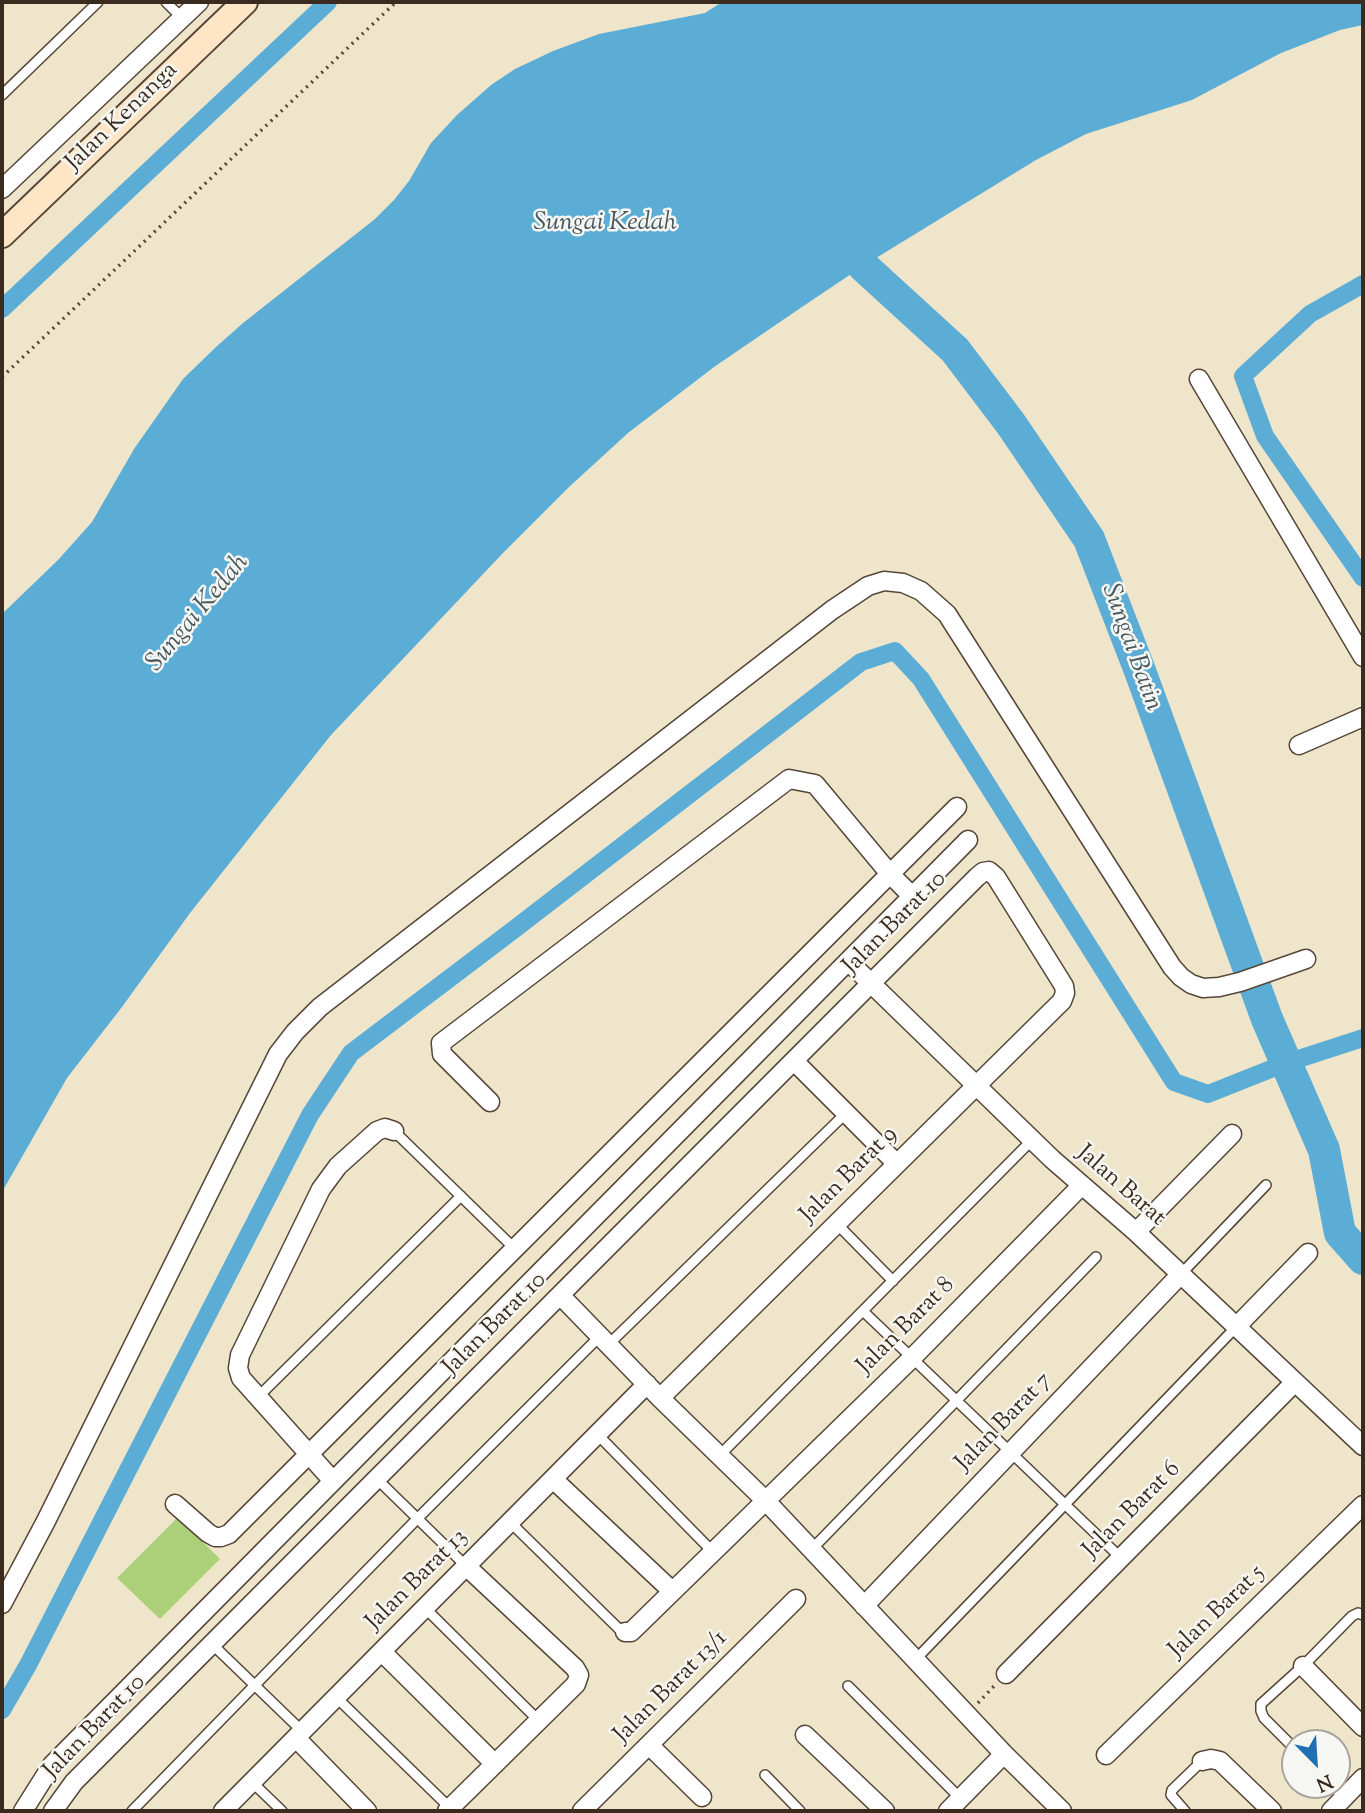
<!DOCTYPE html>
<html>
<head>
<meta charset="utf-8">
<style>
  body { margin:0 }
  #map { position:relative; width:1365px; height:1813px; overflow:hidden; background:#efe5cb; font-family:"Sorts Mill Goudy",serif }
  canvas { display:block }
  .frame { position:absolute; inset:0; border:4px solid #3b2a1e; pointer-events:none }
  .north { position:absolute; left:1281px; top:1729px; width:70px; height:70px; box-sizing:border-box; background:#f6f6f2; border:2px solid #aba49d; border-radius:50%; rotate:156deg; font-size:19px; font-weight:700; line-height:28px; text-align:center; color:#3b2a1e }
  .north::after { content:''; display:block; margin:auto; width:24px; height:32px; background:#1f6fb2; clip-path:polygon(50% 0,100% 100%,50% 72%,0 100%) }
</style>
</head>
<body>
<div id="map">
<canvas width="1365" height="1813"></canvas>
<div class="frame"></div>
<div class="north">N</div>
</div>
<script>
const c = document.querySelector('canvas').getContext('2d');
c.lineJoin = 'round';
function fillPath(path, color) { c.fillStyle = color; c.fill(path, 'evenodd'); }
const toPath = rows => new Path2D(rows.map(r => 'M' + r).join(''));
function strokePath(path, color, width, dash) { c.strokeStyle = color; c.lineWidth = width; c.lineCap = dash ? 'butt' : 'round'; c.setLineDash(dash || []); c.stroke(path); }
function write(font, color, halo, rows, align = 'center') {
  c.font = font + ' "Sorts Mill Goudy",serif'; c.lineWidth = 5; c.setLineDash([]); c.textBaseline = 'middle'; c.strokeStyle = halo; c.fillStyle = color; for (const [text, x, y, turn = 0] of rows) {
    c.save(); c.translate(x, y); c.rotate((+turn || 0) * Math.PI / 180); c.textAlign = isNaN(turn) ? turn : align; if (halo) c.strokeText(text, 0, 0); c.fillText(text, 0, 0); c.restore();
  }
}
const green = toPath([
  [178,1517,220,1559,160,1619,117,1578]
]);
const water = toPath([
  [722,2,1363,2,1363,25,1340,30,1281,53,1192,100,1086,134,1036,160,863,266,796,311,714,367,628,433,569,487,502,554,331,735,190,913,122,1007,67,1078,2,1192,2,614,58,560,92,522,134,449,183,379,216,347,243,323,375,219,394,200,409,181,431,143,457,115,491,85,515,69,553,51,599,34,705,13]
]);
const canal = toPath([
  [1363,284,1310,314,1243,376,1265,436,1363,578],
  [2,309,328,2],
  [2,1710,28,1665,310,1115,351,1053,512,931,861,662,895,651,921,679,1174,1082,1208,1094,1286,1063,1363,1038]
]);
const river = toPath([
  [844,226,863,266,955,350,1011,424,1089,539,1140,671,1267,1019,1324,1150,1340,1233,1363,1259]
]);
const path = toPath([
  [2,377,396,2],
  [978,1703,994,1686]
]);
const lane = toPath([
  [166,2,182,18],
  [2,95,98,2],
  [394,1131,515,1249],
  [837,1224,893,1281],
  [1181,1274,1266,1185],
  [863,1311,1121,1558],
  [608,1345,846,1113],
  [258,1397,461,1196],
  [597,1434,712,1551],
  [719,1456,1032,1140],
  [377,1479,466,1566],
  [510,1522,618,1628,625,1632],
  [812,1549,1096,1257],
  [425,1608,538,1720],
  [212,1644,302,1731],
  [916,1659,1237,1326],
  [848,1686,960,1798],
  [336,1697,450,1808],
  [1295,1749,1264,1718,1261,1711,1261,1704,1303,1666,1352,1616,1358,1613,1363,1615],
  [765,1775,800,1811],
  [252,1782,282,1811],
  [1332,1785,1344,1798],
  [132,1811,417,1519,600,1336],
  [1185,1811,1171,1795,1172,1790,1202,1761]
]);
const street = toPath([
  [2,189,199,2],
  [1199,379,1363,657],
  [1299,745,1363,717],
  [848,961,1052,1159,1136,1232,1363,1446],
  [794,1061,897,1164],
  [490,1102,442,1054,441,1043,789,779,815,784,890,874,912,896],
  [1136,1232,1232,1134],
  [560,1295,660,1398,765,1500,1004,1754,1062,1811],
  [1237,1326,1308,1253],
  [553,1479,672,1591],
  [333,1481,241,1378,238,1368,240,1355,321,1189,338,1166,377,1131,385,1128,394,1131],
  [175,1504,208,1533,215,1537,221,1537,229,1534,237,1526,957,807],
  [2,1604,46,1521,278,1054,295,1032,320,1007,351,983,832,610,868,586,884,581,903,583,921,591,947,614,1172,967,1181,977,1191,984,1203,988,1219,987,1240,982,1306,959],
  [864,1606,1181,1274],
  [625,1632,631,1632,912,1358,1082,1185],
  [382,1652,495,1764],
  [1303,1666,1363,1727],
  [1006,1674,1295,1382],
  [805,1735,885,1811],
  [296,1738,367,1811],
  [649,1745,702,1797],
  [1106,1755,1363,1505],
  [1202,1761,1211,1759,1220,1761,1272,1811],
  [23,1811,52,1765,968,840],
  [53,1811,74,1782,977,877,983,872,989,871,996,877,1064,986,1065,993,1062,1001,660,1398],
  [223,1811,647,1384],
  [447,1811,576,1684,579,1675,575,1668,466,1566],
  [582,1811,796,1599],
  [948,1811,1004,1754],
  [1331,1811,1363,1778]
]);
const secondary = toPath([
  [2,235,245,2]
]);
const streetNames = [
  ["Jalan Kenanga",123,118,-44],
  ["Jalan Barat 10",896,924,-45],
  ["Jalan Barat 9",850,1176,-45],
  ["Jalan Barat",1120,1187,41],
  ["Jalan Barat 10",496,1325,-45],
  ["Jalan Barat 8",907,1327,-45],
  ["Jalan Barat 7",1005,1423,-46],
  ["Jalan Barat 6",1133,1511,-45],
  ["Jalan Barat 13",418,1581,-45],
  ["Jalan Barat 5",1218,1613,-44],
  ["Jalan Barat 13/1",672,1688,-45],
  ["Jalan Barat 10",96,1728,-46]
];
const waterNames = [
  ["Sungai Kedah",605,225],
  ["Sungai Kedah",199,614,-50],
  ["Sungai Batin",1130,648,70]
];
fillPath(green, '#accf79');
fillPath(water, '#5badd6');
strokePath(canal, '#5badd6', 18);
strokePath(river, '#5badd6', 32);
strokePath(lane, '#564638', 12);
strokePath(street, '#564638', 21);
strokePath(secondary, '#564638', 28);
strokePath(path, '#564638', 3.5, [2, 5]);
strokePath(lane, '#fff', 9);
strokePath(street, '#fff', 18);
strokePath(secondary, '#fee5c5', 24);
write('24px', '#3b2a1e', '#f6f6f2', streetNames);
write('italic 26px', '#46585e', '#f6f6f2', waterNames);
</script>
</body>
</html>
